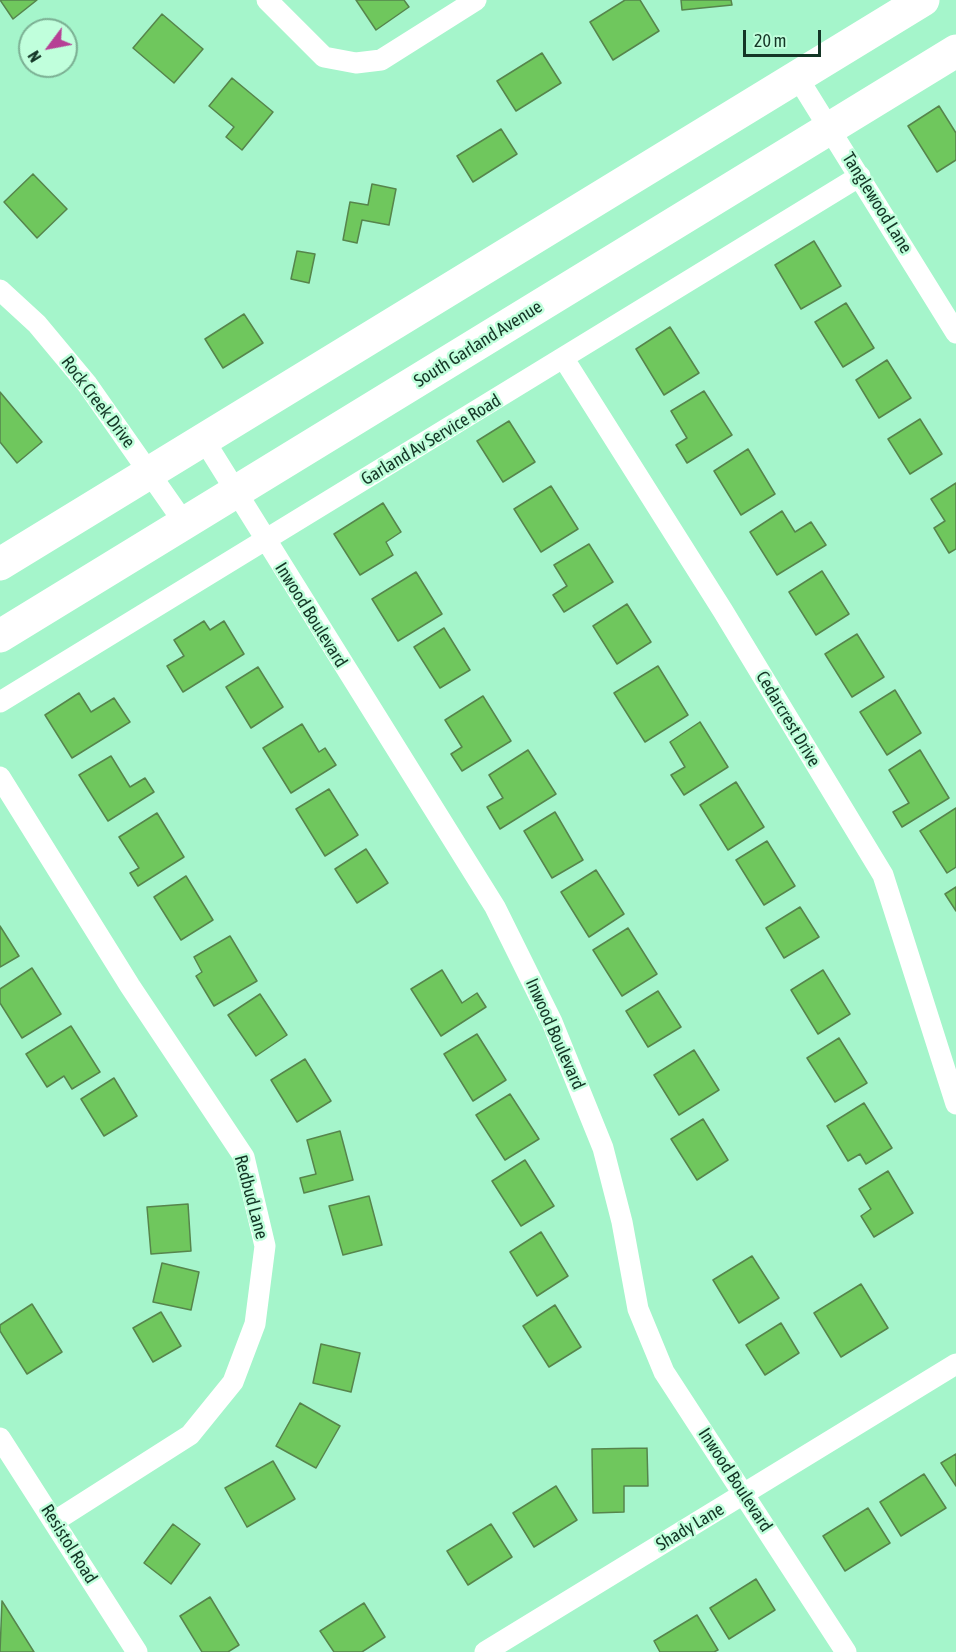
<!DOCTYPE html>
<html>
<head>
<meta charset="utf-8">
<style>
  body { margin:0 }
  #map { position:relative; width:956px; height:1652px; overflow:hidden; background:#a5f5cb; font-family:"Asap Condensed",sans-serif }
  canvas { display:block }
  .north { position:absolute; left:18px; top:18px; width:60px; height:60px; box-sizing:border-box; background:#c0ffdc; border:2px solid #7baf93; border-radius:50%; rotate:238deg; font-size:16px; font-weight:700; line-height:24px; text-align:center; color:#143626 }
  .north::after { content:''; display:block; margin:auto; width:21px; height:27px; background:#b63f95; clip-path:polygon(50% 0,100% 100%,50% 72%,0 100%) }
  .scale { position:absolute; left:743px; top:30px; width:78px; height:27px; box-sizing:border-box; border:3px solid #143626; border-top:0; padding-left:8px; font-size:18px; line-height:21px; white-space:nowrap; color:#143626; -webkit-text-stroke:4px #c0ffdc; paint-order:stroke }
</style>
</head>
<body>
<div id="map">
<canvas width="956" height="1652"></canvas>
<div class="north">N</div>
<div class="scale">20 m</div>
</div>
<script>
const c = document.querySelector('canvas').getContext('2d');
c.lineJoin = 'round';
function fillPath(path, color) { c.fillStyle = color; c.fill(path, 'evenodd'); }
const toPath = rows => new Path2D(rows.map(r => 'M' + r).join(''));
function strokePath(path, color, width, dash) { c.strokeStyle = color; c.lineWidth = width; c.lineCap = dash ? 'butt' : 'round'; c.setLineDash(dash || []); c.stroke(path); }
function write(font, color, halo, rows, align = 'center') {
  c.font = font + ' "Asap Condensed",sans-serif'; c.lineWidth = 5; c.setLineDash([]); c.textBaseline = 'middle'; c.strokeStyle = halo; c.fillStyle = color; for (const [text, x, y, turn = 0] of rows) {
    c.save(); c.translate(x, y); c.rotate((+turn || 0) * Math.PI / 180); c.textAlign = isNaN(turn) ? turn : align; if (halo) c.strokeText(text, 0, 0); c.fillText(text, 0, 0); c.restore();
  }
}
const building = toPath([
  [0,0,37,0,13,19,0,0],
  [356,0,404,0,409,7,376,30,356,0],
  [625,0,640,0,659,31,613,60,590,22,625,0],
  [681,0,731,0,732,5,682,10,681,0],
  [162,14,203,49,174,83,133,48,162,14],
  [542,53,561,83,516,111,497,81,542,53],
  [232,78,273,112,242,150,226,137,234,127,209,106,232,78],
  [939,106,956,133,956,160,937,172,908,126,939,106],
  [501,129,517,154,473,182,457,156,501,129],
  [33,174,67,209,37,238,4,202,33,174],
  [372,184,396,189,389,225,362,220,357,243,343,240,350,202,368,205,372,184],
  [814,241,841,286,801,309,775,265,814,241],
  [297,251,315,254,309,283,291,279,297,251],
  [846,303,874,348,843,367,815,322,846,303],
  [244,314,263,343,223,368,205,339,244,314],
  [670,327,699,373,664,395,636,349,670,327],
  [887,360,911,398,879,418,856,380,887,360],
  [704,391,732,435,687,463,676,445,687,438,671,411,704,391],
  [0,392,42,442,17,463,0,442,0,392],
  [920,419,942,454,910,474,888,439,920,419],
  [509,421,535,462,503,482,477,441,509,421],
  [748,449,775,494,741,515,714,471,748,449],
  [956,483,956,549,949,553,934,528,945,521,931,499,956,483],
  [551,486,578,529,541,552,514,509,551,486],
  [383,503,401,532,386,542,393,555,360,575,334,534,383,503],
  [782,511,795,532,811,522,826,545,777,575,750,532,782,511],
  [589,544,613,582,564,612,553,595,567,586,554,565,589,544],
  [822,571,849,614,816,635,789,592,822,571],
  [416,572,442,614,398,641,372,599,416,572],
  [627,604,651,642,617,664,593,626,627,604],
  [204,621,210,630,224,621,244,654,183,692,167,666,184,656,174,640,204,621],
  [444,628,470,670,440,688,414,647,444,628],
  [857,634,884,677,852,697,825,654,857,634],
  [658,666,688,715,645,742,614,693,658,666],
  [258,667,283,707,251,728,226,687,258,667],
  [895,690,921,733,887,755,860,712,895,690],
  [79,693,91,712,114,698,130,722,72,758,45,715,79,693],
  [483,696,511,741,462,771,451,754,462,747,445,720,483,696],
  [700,722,728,767,684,795,671,775,685,767,670,742,700,722],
  [302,724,319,752,325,748,336,765,291,793,263,748,302,724],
  [528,750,556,794,500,829,487,807,503,798,489,775,528,750],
  [920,750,949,798,902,827,893,812,909,803,889,770,920,750],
  [111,756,130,787,145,778,154,792,108,821,79,775,111,756],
  [736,782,764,827,728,850,700,805,736,782],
  [329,789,358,835,325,856,296,809,329,789],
  [956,808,956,867,947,873,920,831,956,808],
  [555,812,583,860,552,878,524,831,555,812],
  [157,813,184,857,138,886,130,873,139,868,119,837,157,813],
  [767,841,795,886,764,905,736,860,767,841],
  [366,849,388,883,357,903,335,869,366,849],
  [596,870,624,914,589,937,561,892,596,870],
  [186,876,213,920,181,940,154,897,186,876],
  [956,887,956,911,945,894,956,887],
  [800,907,819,937,784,958,766,928,800,907],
  [0,926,19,956,0,967,0,926],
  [628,928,657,974,622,996,593,950,628,928],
  [230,936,257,981,214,1006,196,976,202,972,194,957,230,936],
  [32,968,61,1014,22,1038,0,1003,0,989,32,968],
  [442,970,462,1003,477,993,486,1007,441,1036,411,989,442,970],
  [823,970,850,1014,818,1034,791,990,823,970],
  [658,991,681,1027,648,1047,626,1011,658,991],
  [260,994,287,1035,256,1056,228,1015,260,994],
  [71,1026,100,1072,72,1089,64,1076,47,1087,26,1054,71,1026],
  [477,1034,506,1080,473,1101,444,1054,477,1034],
  [839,1038,867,1083,835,1102,807,1058,839,1038],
  [694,1050,719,1090,679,1115,654,1075,694,1050],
  [305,1059,331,1101,297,1122,271,1080,305,1059],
  [114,1078,137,1116,104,1136,81,1099,114,1078],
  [510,1094,539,1139,505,1160,476,1115,510,1094],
  [864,1103,892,1148,866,1164,860,1154,848,1161,827,1126,864,1103],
  [703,1119,728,1160,697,1180,671,1139,703,1119],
  [340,1131,353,1180,304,1193,300,1178,316,1174,307,1140,340,1131],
  [525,1160,554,1206,521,1226,492,1181,525,1160],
  [888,1171,913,1213,874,1237,861,1216,871,1209,859,1189,888,1171],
  [369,1196,382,1245,343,1255,329,1206,369,1196],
  [188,1204,191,1251,151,1254,147,1207,188,1204],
  [541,1232,568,1276,537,1296,510,1252,541,1232],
  [752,1256,779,1298,739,1323,713,1280,752,1256],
  [162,1263,199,1272,191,1310,153,1302,162,1263],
  [861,1284,888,1328,841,1357,814,1313,861,1284],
  [32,1304,62,1352,27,1374,0,1331,0,1325,32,1304],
  [555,1305,581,1347,549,1367,523,1326,555,1305],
  [161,1312,181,1346,153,1362,133,1328,161,1312],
  [781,1323,799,1353,765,1375,746,1345,781,1323],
  [321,1344,360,1353,351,1392,313,1383,321,1344],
  [300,1403,340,1426,316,1468,276,1446,300,1403],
  [647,1448,648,1486,624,1486,624,1512,593,1513,592,1449,647,1448],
  [956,1454,956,1486,941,1463,956,1454],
  [273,1461,295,1499,247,1527,225,1488,273,1461],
  [924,1474,946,1508,901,1536,880,1502,924,1474],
  [556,1486,577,1520,534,1547,513,1513,556,1486],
  [868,1508,890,1543,845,1571,823,1536,868,1508],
  [173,1524,200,1544,171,1584,144,1563,173,1524],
  [491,1524,512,1557,468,1585,447,1551,491,1524],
  [756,1579,775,1610,729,1639,710,1608,756,1579],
  [210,1597,239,1645,228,1652,202,1652,180,1616,210,1597],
  [2,1601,34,1652,0,1652,2,1601],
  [364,1603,385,1637,362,1652,334,1652,320,1631,364,1603],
  [697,1615,718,1650,714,1652,660,1652,654,1641,697,1615]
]);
const street = toPath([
  [267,0,324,57,356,63,381,60,476,0],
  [796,75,956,333],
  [0,290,37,324,87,384,185,524],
  [564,359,723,611,883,875,956,1104],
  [204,440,495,907,552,1022,603,1148,622,1222,638,1309,664,1372,846,1652],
  [0,702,860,176],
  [0,777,130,986,244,1157,265,1246,255,1324,233,1382,190,1435,55,1521],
  [0,1438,137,1652],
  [485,1652,956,1364]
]);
const primary = toPath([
  [0,564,923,0],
  [0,636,956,51]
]);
const streetNames = [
  ["Tanglewood Lane",877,203,58],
  ["South Garland Avenue",478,344,-32],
  ["Rock Creek Drive",98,402,53],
  ["Garland Av Service Road",431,440,-31],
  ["Inwood Boulevard",311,615,58],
  ["Cedarcrest Drive",788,719,59],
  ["Inwood Boulevard",555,1034,66],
  ["Redbud Lane",251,1197,75],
  ["Inwood Boulevard",735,1480,57],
  ["Shady Lane",690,1527,-31],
  ["Resistol Road",69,1544,58]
];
fillPath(building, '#6fc75d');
strokePath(building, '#56854c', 1.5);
strokePath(street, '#fff', 21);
strokePath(primary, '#fff', 33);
write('18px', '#143626', '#c0ffdc', streetNames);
</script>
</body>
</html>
